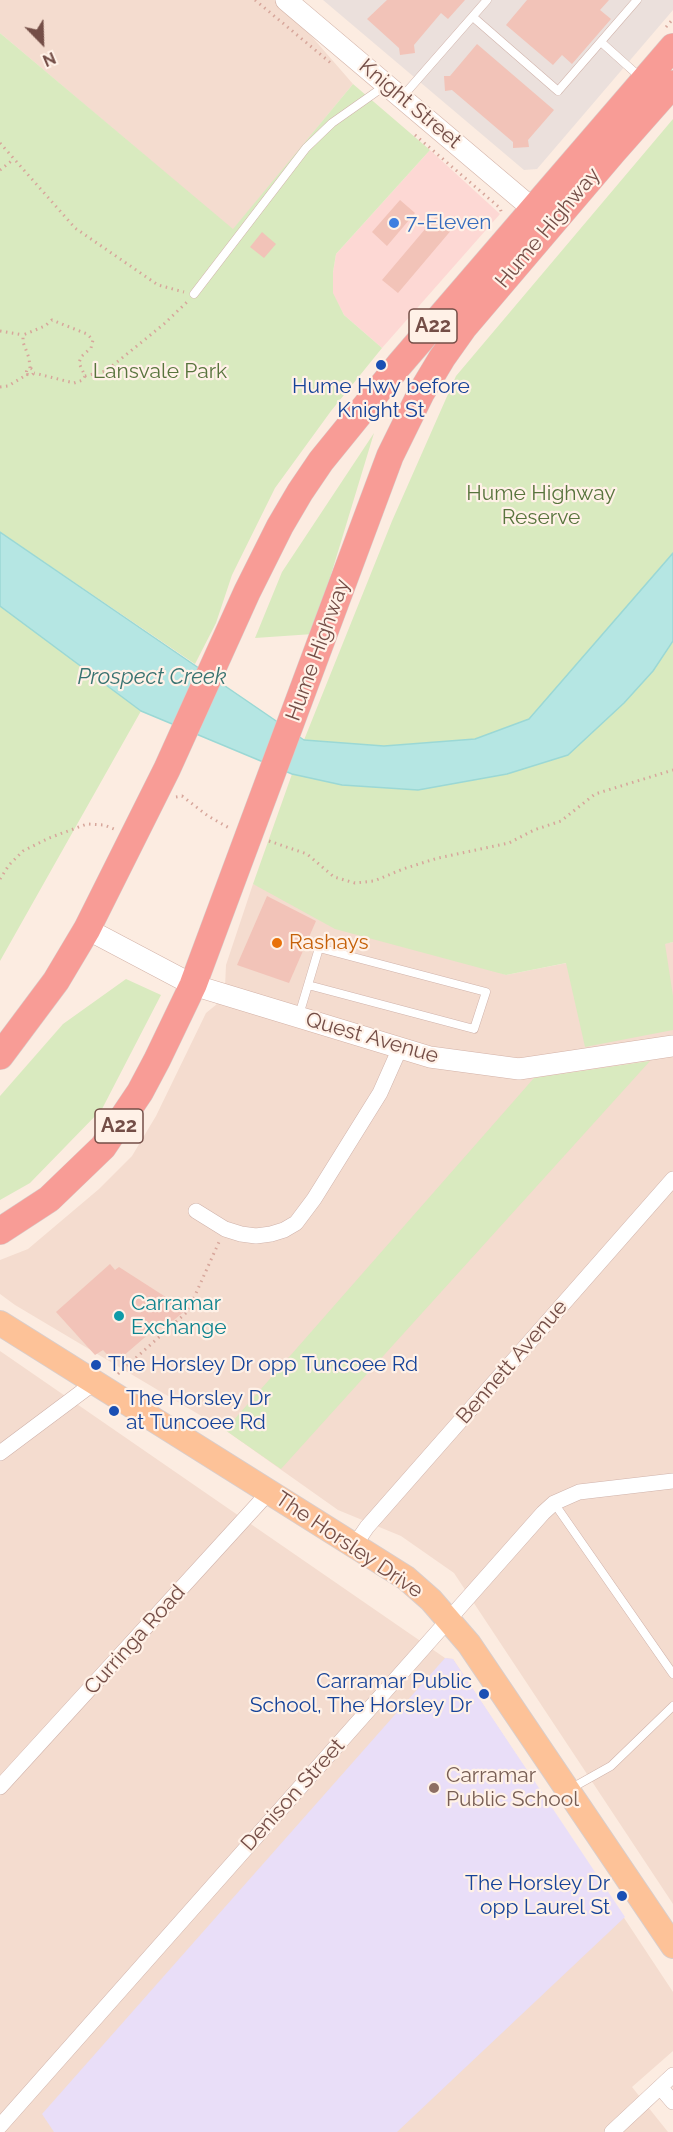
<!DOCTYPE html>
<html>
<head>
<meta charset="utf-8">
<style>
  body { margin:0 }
  #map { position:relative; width:673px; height:2132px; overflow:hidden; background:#fcece1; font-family:Raleway,sans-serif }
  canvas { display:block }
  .north { position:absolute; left:12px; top:12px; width:60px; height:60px; -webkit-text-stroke:4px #fff1e7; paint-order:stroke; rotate:157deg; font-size:16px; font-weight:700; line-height:24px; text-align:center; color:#744e47 }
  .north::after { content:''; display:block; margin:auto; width:21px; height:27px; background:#744e47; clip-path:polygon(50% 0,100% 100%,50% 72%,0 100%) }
</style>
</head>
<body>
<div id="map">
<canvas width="673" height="2132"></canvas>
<div class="north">N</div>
</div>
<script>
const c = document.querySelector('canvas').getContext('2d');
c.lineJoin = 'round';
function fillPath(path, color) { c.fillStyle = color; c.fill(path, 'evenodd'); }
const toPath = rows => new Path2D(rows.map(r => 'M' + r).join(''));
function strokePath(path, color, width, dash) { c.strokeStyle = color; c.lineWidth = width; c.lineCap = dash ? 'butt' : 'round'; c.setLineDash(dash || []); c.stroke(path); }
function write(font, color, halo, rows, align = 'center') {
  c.font = font + ' Raleway,sans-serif'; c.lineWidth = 4.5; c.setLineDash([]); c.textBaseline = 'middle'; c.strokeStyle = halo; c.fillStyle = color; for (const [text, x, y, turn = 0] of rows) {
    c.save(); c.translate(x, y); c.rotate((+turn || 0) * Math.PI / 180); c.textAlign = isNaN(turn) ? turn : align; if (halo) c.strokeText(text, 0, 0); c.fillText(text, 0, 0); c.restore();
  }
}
const residential = toPath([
  [0,0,280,0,353,84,233,230,0,33],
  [253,884,506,975,673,942,673,1904,454,1573,401,1536,338,1510,225,1430,15,1305,0,1294,0,1260,28,1249,99,1189,132,1156,156,1116,206,1013,217,1004,225,987,226,965],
  [0,1351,445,1658,453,1659,673,1992,673,2051,632,2087,668,2132,0,2132]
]);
const commercial = toPath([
  [430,150,500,214,382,348,344,315,333,294,333,272,336,254]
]);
const industrial = toPath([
  [323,0,673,0,673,10,537,169,524,170]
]);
const education = toPath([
  [445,1658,453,1659,625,1917,397,2132,54,2132,42,2114]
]);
const green = toPath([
  [0,33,233,229,353,84,430,150,336,254,333,272,333,293,344,315,382,348,331,411,275,488,232,575,216,623,195,664,0,532],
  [673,119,673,553,529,719,475,739,384,746,304,740,392,521,456,376],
  [374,433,313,634,255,638,282,572],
  [0,606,141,711,0,961],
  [673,641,673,942,665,944,673,996,673,1030,585,1047,566,963,506,975,335,929,253,884,292,774,342,785,418,790,507,774,568,755,624,703,653,671],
  [126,979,161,995,102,1109,30,1183,0,1200,0,1096,63,1024],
  [650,1061,281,1469,225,1430,534,1078]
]);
const water = toPath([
  [0,532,304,740,384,746,475,739,529,719,673,553,673,641,653,671,624,703,568,755,507,774,418,790,342,785,292,774,141,711,0,606,0,532]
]);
const building = toPath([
  [387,0,465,0,448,19,441,13,414,45,415,53,400,55,399,48,367,19],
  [527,0,609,0,600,10,611,19,572,64,562,55,553,65,506,25],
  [477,44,554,110,528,140,529,147,513,148,513,142,452,90,445,91,444,76,450,76],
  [400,200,415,213,387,246,372,232],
  [437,215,453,228,398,293,382,280],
  [262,232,276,244,264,258,250,247],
  [267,896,316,921,289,983,237,965],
  [110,1264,115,1270,119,1267,186,1310,169,1324,165,1320,115,1363,103,1350,95,1355,56,1312]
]);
const path = toPath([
  [255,0,332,64],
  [666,27,673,19],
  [415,135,500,208,502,214],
  [0,143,75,228,158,285,184,292],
  [0,170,14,159],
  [0,331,23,335],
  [30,368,29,358,23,342,23,335,45,326,52,320,87,334,93,340,91,348,81,357,79,363,85,376,83,380,74,383,34,373],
  '26.5 372a3.5 3.5 0 1 1 7 0a3.5 3.5 0 1 1-7 0Z',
  [85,376,106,371,164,324,187,302],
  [0,387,8,386,28,374],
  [176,797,182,796,208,816,231,829],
  [269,841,307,854,334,877,355,883,374,881,403,869,438,858,509,843,534,830,561,821,595,794,673,770],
  [0,879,9,865,23,851,49,838,87,824,104,825,114,829],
  [118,1374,188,1311,219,1242]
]);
const lane = toPath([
  [473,17,558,91,637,0],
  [601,42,640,77],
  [403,96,487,0],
  [194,294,306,148,332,123,386,85],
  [319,948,486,992,474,1029,308,985,319,948],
  [299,1015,308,985],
  [554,1503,673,1674],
  [570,1789,611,1766,673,1706]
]);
const street = toPath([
  [196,1211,225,1229,241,1234,256,1236,271,1234,284,1230,296,1223,314,1199,380,1093,400,1048],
  [0,1453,95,1382],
  [354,1546,367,1527,673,1179],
  [0,1787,269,1492],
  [661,2088,673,2102],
  [0,2126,543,1513,554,1503,579,1492,673,1481],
  [612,2132,673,2075]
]);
const secondary = toPath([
  [286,0,533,209],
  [87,929,193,985,430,1057,519,1069,673,1046]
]);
const primary = toPath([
  [0,1323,406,1578,431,1600,469,1644,673,1946]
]);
const highway = toPath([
  [0,1056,56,981,87,929,167,769,247,592,280,526,300,492,321,461,399,365,673,47],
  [0,1231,49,1199,103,1147,140,1092,157,1060,193,985,390,456,421,393,442,358,464,327,613,152,673,84]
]);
const markers = [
  [394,223,6,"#3f7fe0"],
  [381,365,6,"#1a4fb4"],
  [277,943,6,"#e8710a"],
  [119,1316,6,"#0f9aa8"],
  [96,1365,6,"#1a4fb4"],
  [114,1411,6,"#1a4fb4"],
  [484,1694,6,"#1a4fb4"],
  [434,1788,6,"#8d6e63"],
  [622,1896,6,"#1a4fb4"]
];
const shields = [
  [433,326,48],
  [119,1126,48]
];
const shieldNames = [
  ["A22",433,326],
  ["A22",119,1126]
];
const streetNames = [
  ["Knight Street",410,104,40],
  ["Hume Highway",548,228,-50],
  ["Hume Highway",318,650,-70],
  ["Quest Avenue",372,1038,16],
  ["Bennett Avenue",512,1362,-49],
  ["The Horsley Drive",349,1545,34],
  ["Curringa Road",135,1640,-48],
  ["Denison Street",293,1795,-48]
];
const shopNames = [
  ["7-Eleven",406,223]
];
const parkNames = [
  ["Lansvale Park",160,372],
  ["Hume Highway",541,494],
  ["Reserve",541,518]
];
const transitNames = [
  ["Hume Hwy before",381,387,"center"],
  ["Knight St",381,411,"center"],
  ["The Horsley Dr opp Tuncoee Rd",108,1365],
  ["The Horsley Dr",126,1399],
  ["at Tuncoee Rd",126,1423],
  ["Carramar Public",472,1682,"right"],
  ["School, The Horsley Dr",472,1706,"right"],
  ["The Horsley Dr",610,1884,"right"],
  ["opp Laurel St",610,1908,"right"]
];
const foodNames = [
  ["Rashays",289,943]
];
const cultureNames = [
  ["Carramar",131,1304],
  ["Exchange",131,1328]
];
const educationNames = [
  ["Carramar",446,1776],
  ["Public School",446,1800]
];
const waterNames = [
  ["Prospect Creek",152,677]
];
fillPath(residential, '#f4dccf');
fillPath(commercial, '#fdd8d4');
fillPath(industrial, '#ebe0dc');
fillPath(education, '#e9def8');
fillPath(green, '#d9eabf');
fillPath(water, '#b5e6e3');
strokePath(water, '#9bd8d5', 1.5);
fillPath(building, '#f2c3b8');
strokePath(lane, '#d0b3ab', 9);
strokePath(street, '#d0b3ab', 16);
strokePath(secondary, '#d3b2a7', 22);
strokePath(primary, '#d8cdcb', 26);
strokePath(highway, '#d8cdcb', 28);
strokePath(path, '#d7a69b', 3, [1.5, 4.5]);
strokePath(lane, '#fff', 8);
strokePath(street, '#fff', 15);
strokePath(secondary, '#fff', 21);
strokePath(primary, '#fdc298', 24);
strokePath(highway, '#f89c96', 27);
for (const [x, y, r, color] of markers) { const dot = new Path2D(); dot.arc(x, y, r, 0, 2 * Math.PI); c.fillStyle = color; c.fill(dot); strokePath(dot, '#fff1e7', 2); }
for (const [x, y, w] of shields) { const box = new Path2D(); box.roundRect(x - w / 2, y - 17, w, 34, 4.5); c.fillStyle = '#fff1e7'; c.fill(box); strokePath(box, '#744e47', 1.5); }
write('bold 20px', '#744e47', null, shieldNames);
write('21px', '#744e47', '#fff1e7', streetNames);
write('21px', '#366cbe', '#fff1e7', shopNames, 'left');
write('21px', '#58743d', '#fff1e7', parkNames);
write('21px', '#164399', '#fff1e7', transitNames, 'left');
write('21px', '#c56008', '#fff1e7', foodNames, 'left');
write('21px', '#0d838f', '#fff1e7', cultureNames, 'left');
write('21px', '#785e54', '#fff1e7', educationNames, 'left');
write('italic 22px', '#387371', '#fff1e7', waterNames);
</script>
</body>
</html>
